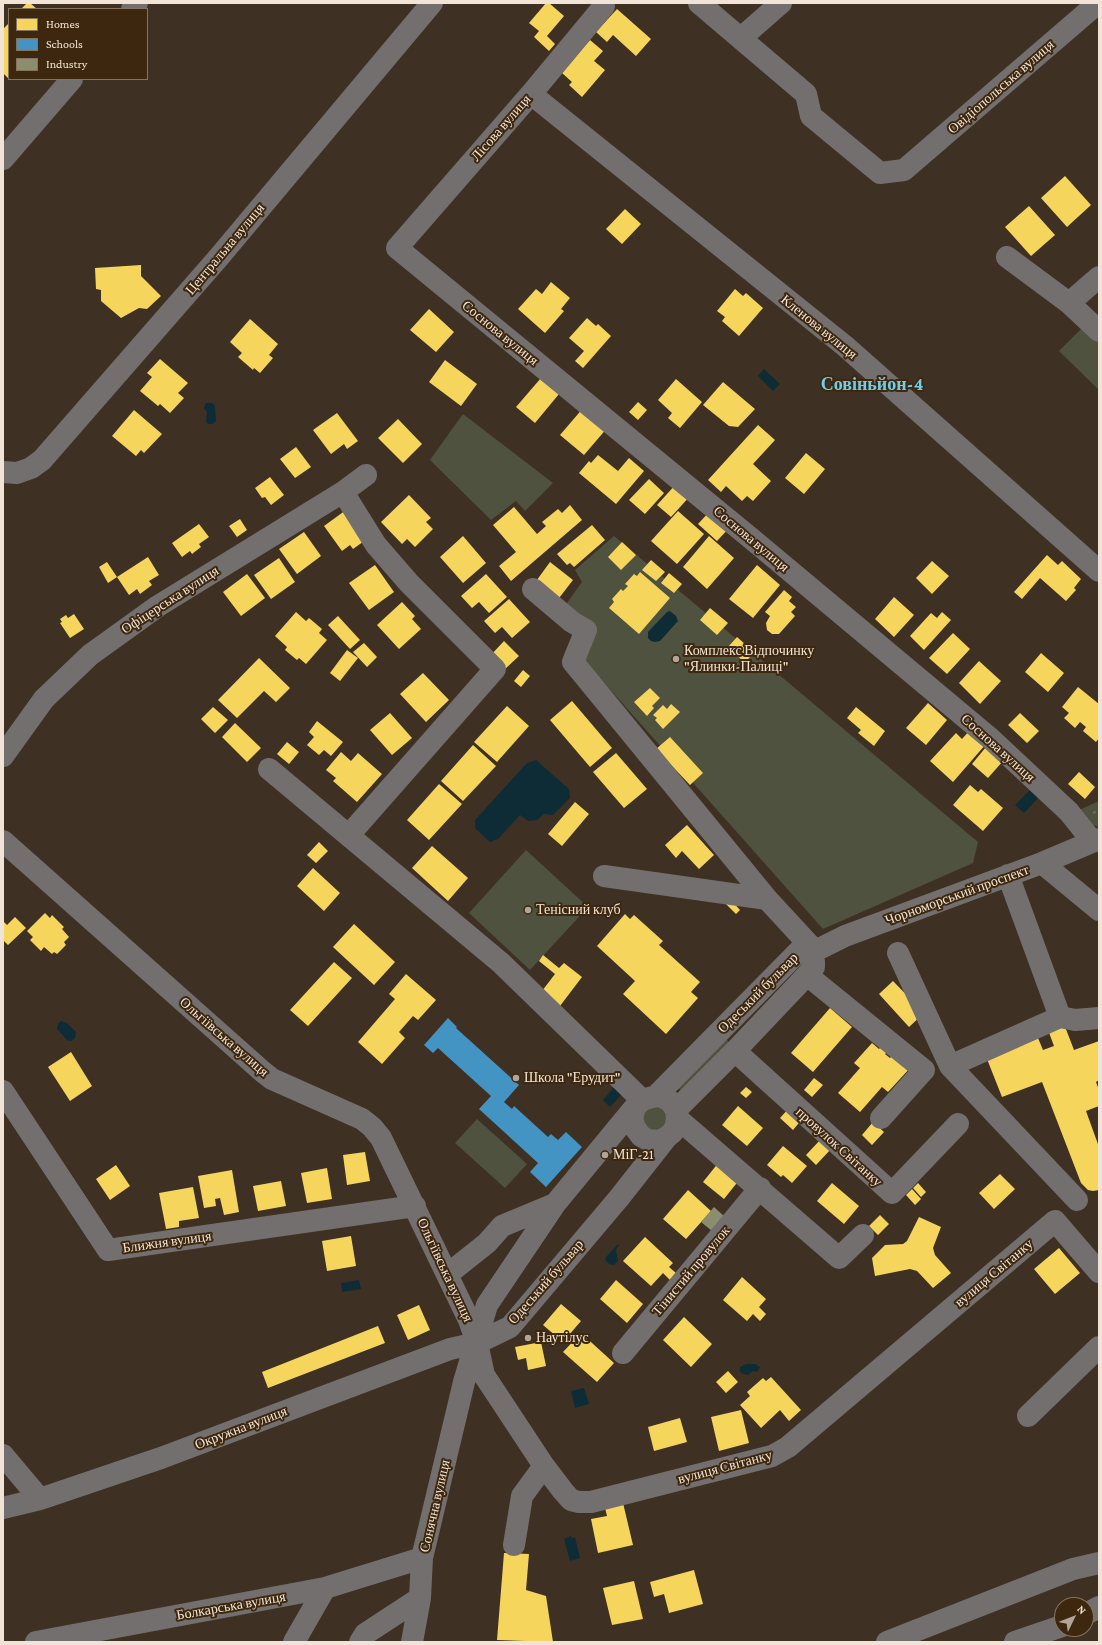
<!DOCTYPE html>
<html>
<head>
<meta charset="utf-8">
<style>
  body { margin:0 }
  #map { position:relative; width:1102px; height:1645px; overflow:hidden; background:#3e3124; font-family:"Crimson Pro",serif }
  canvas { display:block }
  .frame { position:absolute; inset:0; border:4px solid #f1e3d5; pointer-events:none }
  .legend { position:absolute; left:8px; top:8px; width:140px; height:72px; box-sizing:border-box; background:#3d280f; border:1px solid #85735e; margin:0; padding:5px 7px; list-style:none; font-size:12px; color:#f1e3d5 }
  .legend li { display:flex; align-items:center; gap:8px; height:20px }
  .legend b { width:20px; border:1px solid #85735e }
  .north { position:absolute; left:1054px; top:1597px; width:40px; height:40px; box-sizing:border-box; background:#3d280f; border:1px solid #85735e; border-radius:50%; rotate:47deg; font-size:11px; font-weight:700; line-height:16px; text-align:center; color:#f1e3d5 }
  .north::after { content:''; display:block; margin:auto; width:14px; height:18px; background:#b2a597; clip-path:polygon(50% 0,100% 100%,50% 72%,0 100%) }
</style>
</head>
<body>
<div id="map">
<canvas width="1102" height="1645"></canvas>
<div class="frame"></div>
<ul class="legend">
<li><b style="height:11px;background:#f6d55c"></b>Homes</li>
<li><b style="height:11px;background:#4393c3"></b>Schools</li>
<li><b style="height:11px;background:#8c8c6e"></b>Industry</li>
</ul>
<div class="north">N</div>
</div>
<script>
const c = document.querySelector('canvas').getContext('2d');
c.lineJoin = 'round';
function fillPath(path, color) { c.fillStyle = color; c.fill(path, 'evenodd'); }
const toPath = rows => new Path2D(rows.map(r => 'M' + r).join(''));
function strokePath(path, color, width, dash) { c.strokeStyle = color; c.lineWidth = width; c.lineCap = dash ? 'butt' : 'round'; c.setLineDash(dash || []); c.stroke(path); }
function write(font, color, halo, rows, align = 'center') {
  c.font = font + ' "Crimson Pro",serif'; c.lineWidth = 4; c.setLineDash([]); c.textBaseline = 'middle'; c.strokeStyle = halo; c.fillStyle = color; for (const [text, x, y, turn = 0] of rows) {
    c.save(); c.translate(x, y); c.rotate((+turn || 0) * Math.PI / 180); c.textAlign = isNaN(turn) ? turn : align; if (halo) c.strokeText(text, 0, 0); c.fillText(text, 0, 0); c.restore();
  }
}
const green = toPath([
  [1087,323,1099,335,1099,390,1059,351],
  [463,414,553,483,525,511,516,501,491,520,430,460],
  [614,536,978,842,973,863,823,929,583,659,564,607,582,582,575,570],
  [1099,801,1099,827,1087,823,1077,811],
  [526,850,588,907,530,970,469,913],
  [726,1038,729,1043,684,1091,676,1088],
  [658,1105,667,1113,667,1123,660,1131,645,1128,641,1114,644,1109],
  [477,1119,527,1164,505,1188,455,1143]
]);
const water = toPath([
  [764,369,780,384,773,391,758,376],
  [206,403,212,403,215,406,216,421,212,424,208,424,206,422,207,412,204,408],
  [670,611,676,616,678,621,660,641,655,642,651,641,648,638,648,632,667,612],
  [536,760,569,789,570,798,553,815,544,814,537,820,528,821,520,815,498,839,490,842,475,828,475,820,527,763],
  [1032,788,1040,796,1024,813,1015,805],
  [61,1021,67,1023,76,1032,75,1038,71,1041,67,1040,57,1029,58,1024],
  [614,1087,625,1091,610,1107,603,1100],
  [618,1244,619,1245,616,1250,618,1261,614,1265,609,1264,605,1260,606,1257],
  [359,1280,361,1289,342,1292,341,1283],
  [746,1364,755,1364,760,1367,757,1372,753,1371,748,1375,744,1374,741,1373,740,1370,740,1367],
  [584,1388,589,1404,575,1408,571,1391],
  [571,1536,572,1538,575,1537,580,1558,570,1561,564,1539]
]);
const homes = toPath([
  [27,3,30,3,37,9,21,9],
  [546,3,549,3,564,16,547,36,555,44,549,51,534,37,539,31,529,23],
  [617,9,651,39,636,56,613,35,607,42,596,32],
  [9,23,9,79,3,73,3,29],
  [590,40,603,51,594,61,605,70,582,97,569,85,572,82,562,73],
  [1065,176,1091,205,1067,227,1041,198],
  [1029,206,1055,235,1031,256,1005,227],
  [625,209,641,224,622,244,606,229],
  [141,265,141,276,161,296,147,309,139,308,121,318,101,301,101,290,96,289,95,268],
  [551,282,570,298,561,309,564,311,545,333,518,309,536,289,542,294],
  [735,289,743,296,746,293,763,308,739,336,722,321,725,317,717,311],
  [429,309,454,332,436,352,410,330],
  [587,318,596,326,598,324,611,336,583,368,575,361,584,351,569,338],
  [250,319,278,344,269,355,273,358,260,373,254,368,253,370,238,357,242,353,230,342],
  [160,359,188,383,178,393,184,398,170,413,160,404,158,406,140,391,152,377,147,373],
  [445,360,477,384,461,406,429,382],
  [541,378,559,394,535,423,516,407],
  [676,379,702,402,680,428,668,418,672,413,658,400],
  [723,382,755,409,738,427,729,426,703,405],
  [638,402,647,410,638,420,629,412],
  [584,407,608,427,584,455,560,435],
  [134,410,162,434,144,453,141,450,136,456,112,436],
  [337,413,358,441,347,449,344,444,331,454,313,430],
  [398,419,422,444,403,463,378,438],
  [758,425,775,440,753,464,771,481,753,501,747,496,742,501,726,486,721,492,708,480],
  [296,447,311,467,295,478,280,459],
  [806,453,825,469,804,494,785,478],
  [598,455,618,471,629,458,644,471,616,504,579,473,589,461,591,463],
  [270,477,284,495,271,505,265,497,262,498,255,488],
  [649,479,664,493,645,514,629,500],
  [677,483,691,495,671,517,657,505],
  [409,495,431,518,426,522,433,529,415,547,407,539,402,544,381,522],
  [570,505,582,520,511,581,499,566,516,552,493,525,514,507,537,534,546,526,542,522,558,509,562,513],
  [346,510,367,539,353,549,350,545,342,551,324,526],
  [711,510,730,527,717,541,698,524],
  [678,511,704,534,677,564,651,541],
  [240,519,247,530,237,537,229,526],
  [199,524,209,537,199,544,201,547,192,554,190,551,182,557,172,543],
  [592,525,605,540,574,567,570,563,567,565,557,554],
  [304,532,321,556,297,574,279,549],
  [463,536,486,563,463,583,440,557],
  [709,536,734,558,707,589,683,567],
  [622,542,636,555,621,570,608,557],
  [1047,555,1058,565,1062,561,1081,579,1074,588,1076,590,1066,601,1040,578,1022,599,1014,592],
  [148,557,159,575,149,581,152,585,140,594,137,589,129,595,117,577],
  [279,558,295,582,271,599,254,575],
  [651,560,665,572,656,581,642,570],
  [932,561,949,576,932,594,916,578],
  [107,562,117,577,108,583,99,567],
  [550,562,573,580,556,602,534,584],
  [375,565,394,592,369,610,349,583],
  [757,565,780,585,753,618,729,599],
  [640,572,670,598,639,634,609,608,614,602,612,599,621,589,623,591,628,586,625,584,634,574,637,576],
  [669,573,682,584,674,593,661,583],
  [247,574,265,598,241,616,223,592],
  [486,574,507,597,489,613,479,602,472,608,461,596],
  [784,590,792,597,789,601,796,607,791,612,795,616,779,634,772,634,767,630,766,623,770,616,765,612],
  [894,597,914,615,894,637,875,619],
  [509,599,530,622,512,638,502,627,495,633,484,621],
  [402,602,415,616,412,619,421,629,399,649,377,625],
  [710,608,728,623,717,635,700,620],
  [296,612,306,621,309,618,322,629,319,633,327,640,306,664,299,658,297,660,285,650,287,647,275,636],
  [942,612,951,620,924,650,910,636,931,613,937,618],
  [74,614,84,629,70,638,60,623,62,622,60,619,66,615,68,618],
  [338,616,360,640,350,649,328,625],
  [953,633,970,649,947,674,929,658],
  [737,637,754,652,745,663,728,647],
  [504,641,519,656,504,670,490,656],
  [364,643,377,657,367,667,353,652],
  [347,650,358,658,340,681,330,673],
  [1041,653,1064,673,1048,692,1025,672],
  [259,658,290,688,276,702,264,691,237,718,218,700],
  [979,661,1001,681,980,704,959,683],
  [523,670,530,676,521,687,514,681],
  [423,673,449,700,426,722,400,694],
  [1078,687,1099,704,1099,738,1096,742,1083,731,1086,727,1080,722,1075,728,1064,718,1069,713,1062,707],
  [650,688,660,698,652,706,654,708,647,716,634,702],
  [572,701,612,748,590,767,550,720],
  [928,703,947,720,926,745,906,728],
  [671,704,680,712,663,729,655,720,657,718,653,715,663,705,667,709],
  [507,706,529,726,497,762,474,742],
  [213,707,228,720,215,733,201,719],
  [856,707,885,731,874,746,858,733,861,730,847,718],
  [390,713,412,738,392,755,370,730],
  [1020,713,1039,731,1027,743,1008,725],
  [317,721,343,742,331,756,324,750,319,755,307,745,314,737,309,732],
  [235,723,261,748,247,762,222,737],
  [970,730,986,744,953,782,930,761,956,733,962,739],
  [670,737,703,773,690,785,656,749],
  [287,742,299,752,289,764,277,754],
  [473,745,496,766,463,801,441,781],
  [986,747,1003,761,988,778,972,764],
  [341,752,351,761,358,753,382,774,357,802,333,781,336,778,326,770],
  [616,753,647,789,624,808,593,772],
  [1079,772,1095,787,1085,799,1068,784],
  [439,784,462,804,429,840,407,820],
  [970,785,978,792,981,789,1003,808,983,831,953,805],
  [575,802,589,814,562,846,548,834],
  [687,825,714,855,699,869,682,851,676,858,665,845],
  [319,842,328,851,316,863,307,855],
  [432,846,468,878,448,901,412,868],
  [313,868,340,893,324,911,297,886],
  [730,899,740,910,736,914,725,903],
  [45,913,50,918,52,915,64,927,62,929,69,937,64,942,66,945,57,954,54,952,52,954,44,947,41,951,30,940,33,937,27,931],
  [625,914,630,919,634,915,663,941,659,945,700,982,691,992,698,998,666,1034,623,994,635,981,597,946],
  [15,917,26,928,8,945,3,940,3,921,7,925],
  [354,924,395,962,374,985,333,947],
  [543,955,559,968,564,963,582,977,560,1006,542,991,555,974,539,961],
  [334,962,352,978,308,1026,290,1010],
  [406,974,436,1000,418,1020,413,1016,399,1032,405,1038,382,1064,358,1042,395,999,389,994],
  [893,981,924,1013,909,1027,879,994],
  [830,1008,852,1027,813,1072,791,1053],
  [1064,1024,1074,1050,1099,1041,1099,1080,1096,1082,1099,1090,1099,1106,1086,1111,1099,1147,1099,1190,1093,1191,1088,1190,1081,1183,1042,1082,1002,1097,987,1059,1038,1038,1043,1050,1054,1046,1048,1030],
  [872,1043,879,1049,881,1047,887,1052,885,1054,890,1058,895,1053,911,1067,888,1092,882,1087,860,1112,838,1093,860,1068,854,1063],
  [71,1052,92,1086,70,1101,48,1067],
  [814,1078,823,1085,812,1097,804,1090],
  [746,1087,752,1092,746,1098,740,1093],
  [738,1106,763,1128,747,1146,722,1125],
  [790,1107,803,1118,793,1130,780,1118],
  [873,1122,884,1132,872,1145,862,1135],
  [822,1138,832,1148,816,1165,806,1155],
  [783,1146,807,1166,792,1183,783,1175,781,1177,767,1165],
  [365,1152,370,1181,347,1185,343,1155],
  [719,1162,740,1179,724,1199,703,1182],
  [116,1165,130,1186,110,1200,96,1179],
  [327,1168,332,1199,307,1203,301,1173],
  [232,1170,239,1212,224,1215,220,1198,215,1199,216,1206,204,1208,198,1176],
  [1000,1174,1015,1189,994,1209,979,1193],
  [281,1181,286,1206,258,1211,253,1186],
  [832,1183,859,1206,844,1224,817,1201],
  [918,1183,926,1192,921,1197,913,1188],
  [193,1187,199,1218,179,1221,179,1227,166,1229,159,1193],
  [912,1189,921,1199,915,1205,906,1195],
  [688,1190,711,1211,686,1239,663,1219],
  [880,1215,889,1224,878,1235,869,1226],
  [919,1217,941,1227,933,1248,935,1255,951,1273,933,1288,917,1271,910,1269,875,1276,872,1258,885,1245,903,1244,907,1241],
  [351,1236,356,1266,327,1271,322,1241],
  [645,1237,673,1263,669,1267,676,1273,670,1280,663,1273,651,1286,623,1261],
  [1059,1248,1080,1273,1055,1294,1034,1269],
  [742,1277,766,1299,759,1307,766,1314,760,1321,753,1314,747,1321,723,1300],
  [616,1280,643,1304,627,1323,600,1299],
  [561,1304,581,1321,563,1342,543,1325],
  [419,1305,430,1330,408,1340,397,1315],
  [684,1317,712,1344,691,1367,663,1340],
  [378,1326,385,1343,268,1388,262,1372],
  [581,1333,614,1363,597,1382,563,1352],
  [541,1342,546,1366,528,1370,526,1358,518,1360,515,1347],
  [728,1371,738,1382,726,1393,716,1382],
  [771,1377,801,1410,789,1421,780,1410,761,1428,740,1405,750,1396,747,1392,763,1378,766,1381],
  [741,1410,749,1443,719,1451,711,1417],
  [680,1418,687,1442,654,1451,648,1427],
  [623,1503,633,1545,598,1553,591,1519,607,1516,605,1508],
  [504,1553,529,1554,526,1590,546,1596,553,1642,497,1640],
  [694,1570,703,1604,669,1613,664,1594,654,1597,650,1582],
  [634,1581,643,1619,612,1625,603,1588]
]);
const schools = toPath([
  [448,1018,457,1027,456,1028,519,1085,504,1102,512,1109,514,1106,548,1137,551,1134,558,1140,566,1132,582,1147,546,1187,530,1172,538,1163,479,1109,491,1096,438,1048,433,1053,424,1045]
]);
const industry = toPath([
  [714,1207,725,1217,712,1231,701,1222]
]);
const path = toPath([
  [1093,813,1099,810]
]);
const minor = toPath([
  [699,3,806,94,811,116,880,173,904,170,1098,3],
  [604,6,531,94,397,248,753,540,991,739,1069,812,1093,842],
  [132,9,137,3],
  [741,38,781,3],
  [531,94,845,346,1099,571],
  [3,159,72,79],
  [1007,257,1069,303,1099,331],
  [1069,303,1099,277],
  [3,472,17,473,31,468,42,460,219,257,432,3],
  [343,492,376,545,409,583,495,669,349,835],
  [533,589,572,622,586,630,573,662,767,899],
  [3,756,44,699,90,655,158,606,343,492,366,475],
  [269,769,501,963,642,1100,656,1096,662,1097,670,1101,676,1110,677,1118,676,1125,673,1132,667,1137,659,1141,648,1140,641,1136,635,1128,632,1119,635,1107,642,1100],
  [3,841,263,1072,272,1079,362,1119,372,1127,381,1138,469,1320,477,1343,484,1375,544,1466,563,1491,571,1500,579,1502,591,1502,772,1456,788,1447,1055,1221,1099,1272],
  [1042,863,1099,910],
  [1008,875,1060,1017],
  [604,876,767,899,815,951],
  [898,953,950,1066,1077,1200],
  [807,975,924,1070,881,1118],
  [735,1051,892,1193,958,1124],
  [950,1066,1060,1017,1075,1020,1099,1018],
  [3,1091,108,1250,415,1206],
  [656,1096,800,950,815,951,845,936,1042,863,1099,839],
  [676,1110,735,1051,807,975,814,967,814,962],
  [677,1118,839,1258,863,1235],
  [448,1274,487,1243,502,1226,555,1204],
  [623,1353,760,1188],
  [1028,1416,1099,1347],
  [3,1455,40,1499],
  [3,1508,40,1499,161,1458,450,1349,477,1343,510,1327,619,1198,667,1137],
  [514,1545,522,1496,544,1466],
  [1086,1614,1099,1607],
  [36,1642,325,1588,422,1558],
  [294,1642,325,1588],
  [360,1642,365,1634,420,1598,422,1558,464,1382,487,1305,555,1204,635,1107],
  [412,1642,420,1598],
  [887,1642,1073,1569,1099,1563],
  [1015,1642,1062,1626]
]);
const markers = [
  [676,659,4,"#b2a597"],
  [528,910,4,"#b2a597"],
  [516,1078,4,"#b2a597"],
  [605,1155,4,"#b2a597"],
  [528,1338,4,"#b2a597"]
];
const streetNames = [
  ["Овідіопольська вулиця",1001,87,-41],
  ["Лісова вулиця",501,128,-49],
  ["Центральна вулиця",225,249,-50],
  ["Кленова вулиця",819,327,39],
  ["Соснова вулиця",500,333,39],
  ["Соснова вулиця",751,539,40],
  ["Офіцерська вулиця",170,600,-33],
  ["Соснова вулиця",998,748,42],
  ["Чорноморський проспект",957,895,-20],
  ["Одеський бульвар",758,993,-45],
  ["Ольгіївська вулиця",224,1037,41],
  ["провулок Світанку",839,1147,42],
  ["Ближня вулиця",167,1242,-8],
  ["Ольгіївська вулиця",445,1270,65],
  ["Тінистий провулок",691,1271,-50],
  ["вулиця Світанку",994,1273,-40],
  ["Одеський бульвар",546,1282,-49],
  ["Окружна вулиця",241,1428,-21],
  ["вулиця Світанку",725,1467,-15],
  ["Сонячна вулиця",435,1506,-77],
  ["Болкарська вулиця",231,1606,-10]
];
const poiNames = [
  ["Комплекс Відпочинку",684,651],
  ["\"Ялинки-Палиці\"",684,667],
  ["Тенісний клуб",536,910],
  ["Школа \"Ерудит\"",524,1078],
  ["МіГ-21",613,1155],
  ["Наутілус",536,1338]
];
const districtNames = [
  ["Совіньйон-4",872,384]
];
fillPath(green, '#4e523f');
fillPath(water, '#0e2c35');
fillPath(homes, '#f6d55c');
fillPath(schools, '#4393c3');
fillPath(industry, '#8c8c6e');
strokePath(path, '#6e6762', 2.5, [3, 3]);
strokePath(minor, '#746f6f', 22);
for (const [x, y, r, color] of markers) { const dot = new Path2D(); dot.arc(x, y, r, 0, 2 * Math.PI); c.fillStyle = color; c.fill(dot); strokePath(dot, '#3d280f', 1.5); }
write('14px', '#f1e3d5', '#3d280f', streetNames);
write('14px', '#f1e3d5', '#3d280f', poiNames, 'left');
write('bold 18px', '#6fceed', '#3d280f', districtNames);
</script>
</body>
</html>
